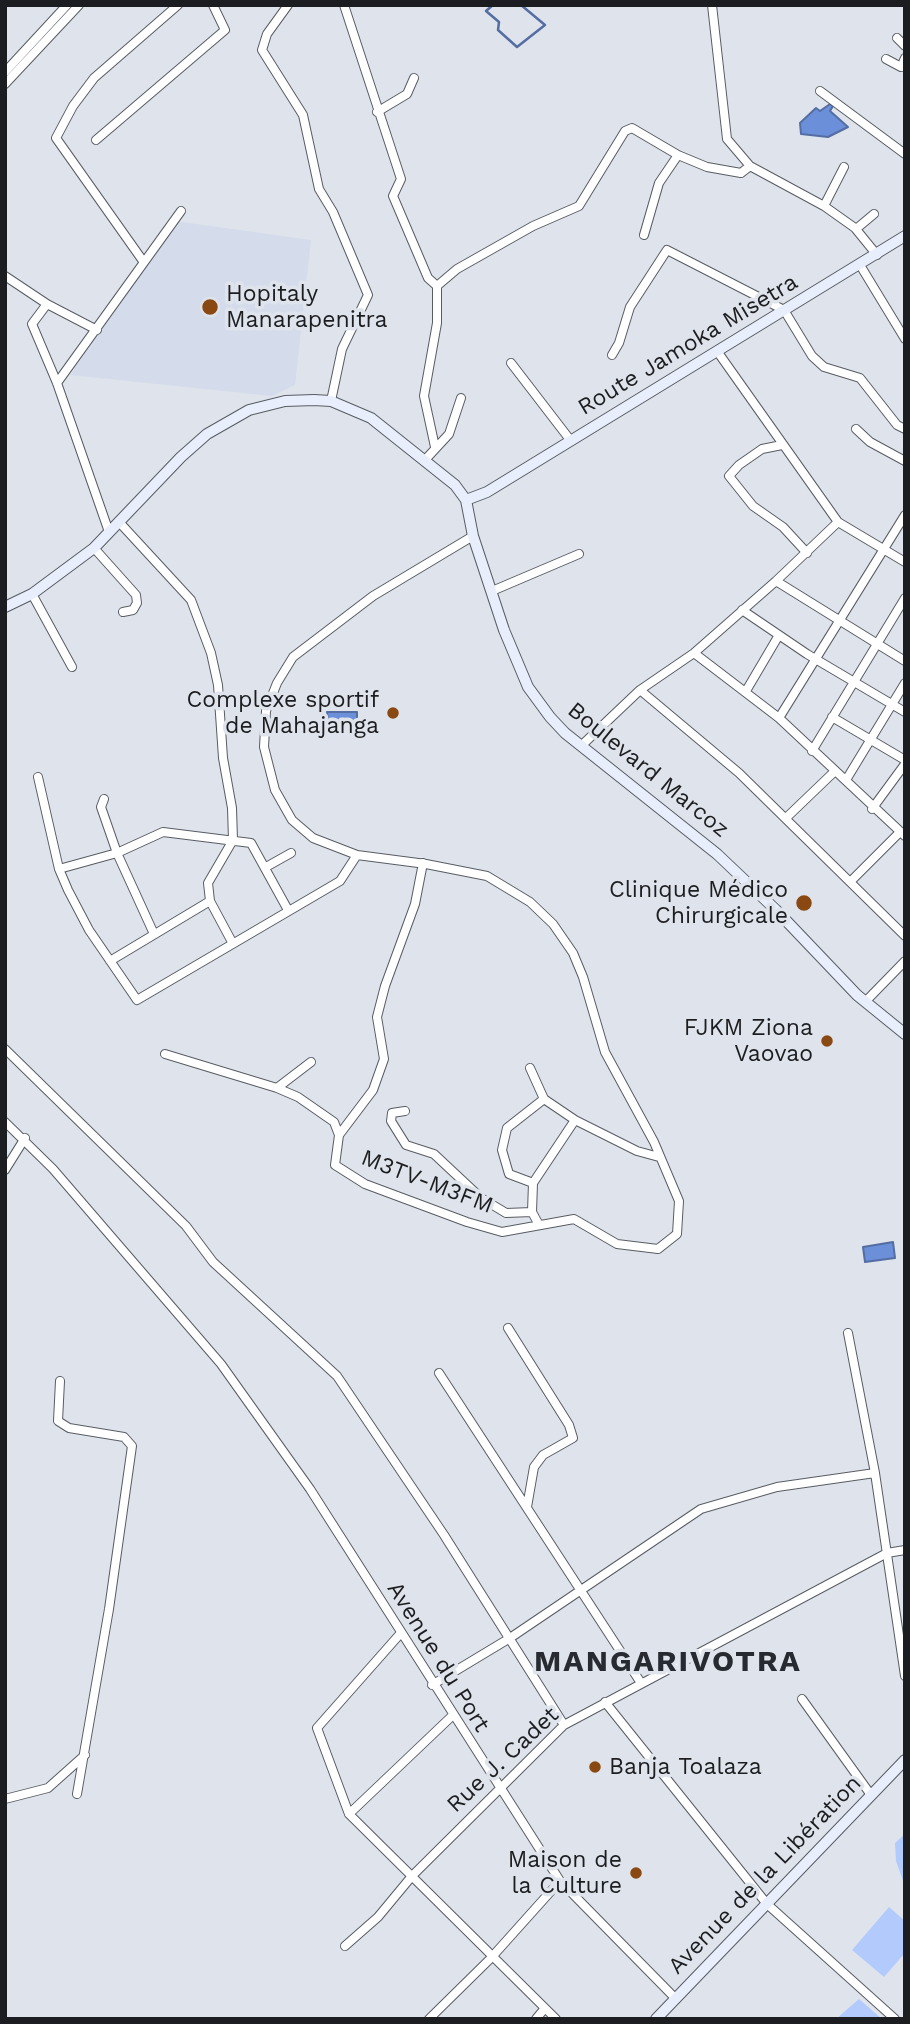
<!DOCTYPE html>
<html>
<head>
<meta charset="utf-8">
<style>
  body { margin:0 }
  #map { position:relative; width:910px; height:2024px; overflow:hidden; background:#dfe4ec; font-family:"Work Sans",sans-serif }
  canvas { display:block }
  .frame { position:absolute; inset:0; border:7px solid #1c1d20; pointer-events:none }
</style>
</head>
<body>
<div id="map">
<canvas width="910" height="2024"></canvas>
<div class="frame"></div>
</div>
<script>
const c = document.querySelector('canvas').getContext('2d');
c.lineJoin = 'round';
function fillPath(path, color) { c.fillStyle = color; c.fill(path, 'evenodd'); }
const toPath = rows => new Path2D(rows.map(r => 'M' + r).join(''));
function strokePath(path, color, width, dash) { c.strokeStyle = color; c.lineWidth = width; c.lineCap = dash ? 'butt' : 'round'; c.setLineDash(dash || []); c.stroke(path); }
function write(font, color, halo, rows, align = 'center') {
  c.font = font + ' "Work Sans",sans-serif'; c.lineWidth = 7; c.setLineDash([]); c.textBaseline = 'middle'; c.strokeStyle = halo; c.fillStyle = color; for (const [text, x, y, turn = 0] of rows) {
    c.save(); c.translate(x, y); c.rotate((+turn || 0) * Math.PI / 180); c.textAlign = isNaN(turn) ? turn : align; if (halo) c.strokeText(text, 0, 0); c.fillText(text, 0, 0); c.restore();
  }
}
const built = toPath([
  [175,221,311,240,295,385,272,396,70,375]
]);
const green = toPath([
  [905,1834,904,1847,905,1886,896,1861,895,1843],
  [889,1907,905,1921,905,1953,884,1977,852,1950],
  [859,1999,882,2019,836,2019]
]);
const water = toPath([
  [830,104,833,106,830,111,848,127,828,137,801,134,800,123,816,108,820,111,830,104],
  [327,712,357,712,357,725,328,726,327,712],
  [893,1242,895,1258,865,1262,863,1247,893,1242]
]);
const stream = toPath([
  [493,5,486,11,499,22,498,30,517,47,545,25,521,5]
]);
const street = toPath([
  [288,5,267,34,262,50,303,115,319,189,333,212,368,295,342,349,331,401],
  [344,5,401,179,393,196,428,278,437,286],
  [712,5,727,139,750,166,824,206,855,228,877,255],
  [897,38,905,46],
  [886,59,901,67,905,58],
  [5,72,67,5],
  [5,84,79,5],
  [820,91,905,154],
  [377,112,407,94,414,78],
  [96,140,225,30,213,5],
  [824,206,844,167],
  [856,229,874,214],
  [644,235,659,183,678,155],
  [143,261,56,138,73,106,94,78,178,5],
  [860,265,905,339],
  [5,276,47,304,32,324,57,383,109,532],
  [47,304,97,330],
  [717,351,838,522,905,562],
  [612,355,619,343,630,307,667,250,784,310,812,356,824,367,860,378,897,425,905,429],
  [511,363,571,441],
  [57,383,181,211],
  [856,429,870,442,905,461],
  [782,445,762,449,739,465,729,476,753,506,783,527,807,553],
  [435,447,424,396,437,323,437,286,457,269,533,226,579,206,625,131,632,128,678,155,707,167,741,173,750,166],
  [424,461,449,434,461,398],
  [120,523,191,600,211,653,218,685,223,758,232,808,233,840,208,883,210,901,232,942],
  [94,548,136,595,137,603,133,610,123,612],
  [776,581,905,661],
  [492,591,579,554],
  [32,594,72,667],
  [742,610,807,654,905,712],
  [694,653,779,718,905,836],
  [640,690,739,773,905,936],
  [746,691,779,635],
  [832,717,905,760],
  [779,718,905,515],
  [581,746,640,690,694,653,776,581,838,522],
  [812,751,905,598],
  [38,777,59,869,68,890,89,930,137,1000,340,881,357,855],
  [846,780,905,683],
  [104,799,101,807,117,853,154,934],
  [872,809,905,764],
  [786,818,835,771],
  [266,867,291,853],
  [59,869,117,853,163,832,251,843,288,910],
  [850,882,900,832],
  [110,961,210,901],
  [865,1002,905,961],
  [5,1049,186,1226,213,1262,337,1376,444,1535,564,1725],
  [165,1054,277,1088,298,1097,334,1122,339,1135,335,1165,365,1184,467,1222,502,1232,574,1219,617,1244,658,1249,677,1234,679,1201,654,1142,605,1052,583,977,573,953,553,924,530,902,487,876,426,864,357,855,313,838,292,820,275,790,264,747,266,711,277,683,293,657,373,596,473,536],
  [530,1068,544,1099,507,1128,502,1150,509,1174,533,1183,532,1212,539,1225],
  [277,1088,311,1062],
  [544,1099,575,1120,637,1151,659,1157],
  [405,1111,392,1113,391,1121,406,1145,434,1154,481,1198,506,1213,532,1212],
  [5,1122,53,1169,221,1364,310,1489,560,1881,676,1999],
  [339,1135,373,1090,384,1059,377,1017,385,986,415,904,423,863],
  [5,1170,25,1138],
  [533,1183,575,1120],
  [508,1328,569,1425,573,1438,543,1455,534,1467,527,1507],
  [848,1333,875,1473,905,1676],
  [439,1373,641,1683],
  [60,1381,58,1421,69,1428,124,1437,132,1446,109,1609,77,1794],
  [400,1634,317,1728,349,1814,556,2019],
  [432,1685,510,1638,701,1509,777,1487,875,1473],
  [802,1699,871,1795],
  [605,1702,767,1904,895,2019],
  [5,1799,48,1788,85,1755],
  [349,1814,452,1716],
  [345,1946,378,1917,412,1876,564,1725,887,1553,905,1550],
  [429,2019,491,1958,560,1881],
  [536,2019,545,2008]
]);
const secondary = toPath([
  [466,500,487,492,905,236],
  [5,607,32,594,94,548,181,457,207,434,249,410,285,401,314,400,331,401,371,418,455,485,466,500,473,536,504,630,528,687,550,717,565,733,717,854,776,910,857,995,905,1034],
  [656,2019,905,1760]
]);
const markers = [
  [210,307,9,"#8a4913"],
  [393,713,7,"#8a4913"],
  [804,903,9,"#8a4913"],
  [827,1041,7,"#8a4913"],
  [595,1767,7,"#8a4913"],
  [636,1873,7,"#8a4913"]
];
const poiNames = [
  ["Hopitaly",226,294,"left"],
  ["Manarapenitra",226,320,"left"],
  ["Complexe sportif",379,700],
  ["de Mahajanga",379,726],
  ["Clinique Médico",788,890],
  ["Chirurgicale",788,916],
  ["FJKM Ziona",813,1028],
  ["Vaovao",813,1054],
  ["Banja Toalaza",609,1767,"left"],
  ["Maison de",622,1860],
  ["la Culture",622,1886]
];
const streetNames = [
  ["Route Jamoka Misetra",688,345,-31],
  ["Boulevard Marcoz",648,770,39],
  ["M3TV-M3FM",427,1182,21],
  ["Avenue du Port",438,1657,58],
  ["Rue J. Cadet",503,1760,-43],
  ["Avenue de la Libération",765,1875,-46]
];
const districtNames = [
  ["MANGARIVOTRA",668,1662]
];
fillPath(built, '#d4dbeb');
fillPath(green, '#b2cafc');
fillPath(water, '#6c8fda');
strokePath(water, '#546da2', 2);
strokePath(stream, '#546da2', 2.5);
strokePath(street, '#585c63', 10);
strokePath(secondary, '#585c63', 12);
strokePath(street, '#fff', 8);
strokePath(secondary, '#e8eefc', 10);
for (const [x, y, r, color] of markers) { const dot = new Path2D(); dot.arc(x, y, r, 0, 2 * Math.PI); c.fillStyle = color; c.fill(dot); strokePath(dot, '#dfe4ec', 2.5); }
write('23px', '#1c1d20', '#dfe4ec', poiNames, 'right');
write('23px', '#1c1d20', '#dfe4ec', streetNames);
c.letterSpacing = '2px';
write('bold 30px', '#272a30', '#dfe4ec', districtNames);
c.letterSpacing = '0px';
</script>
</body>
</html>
